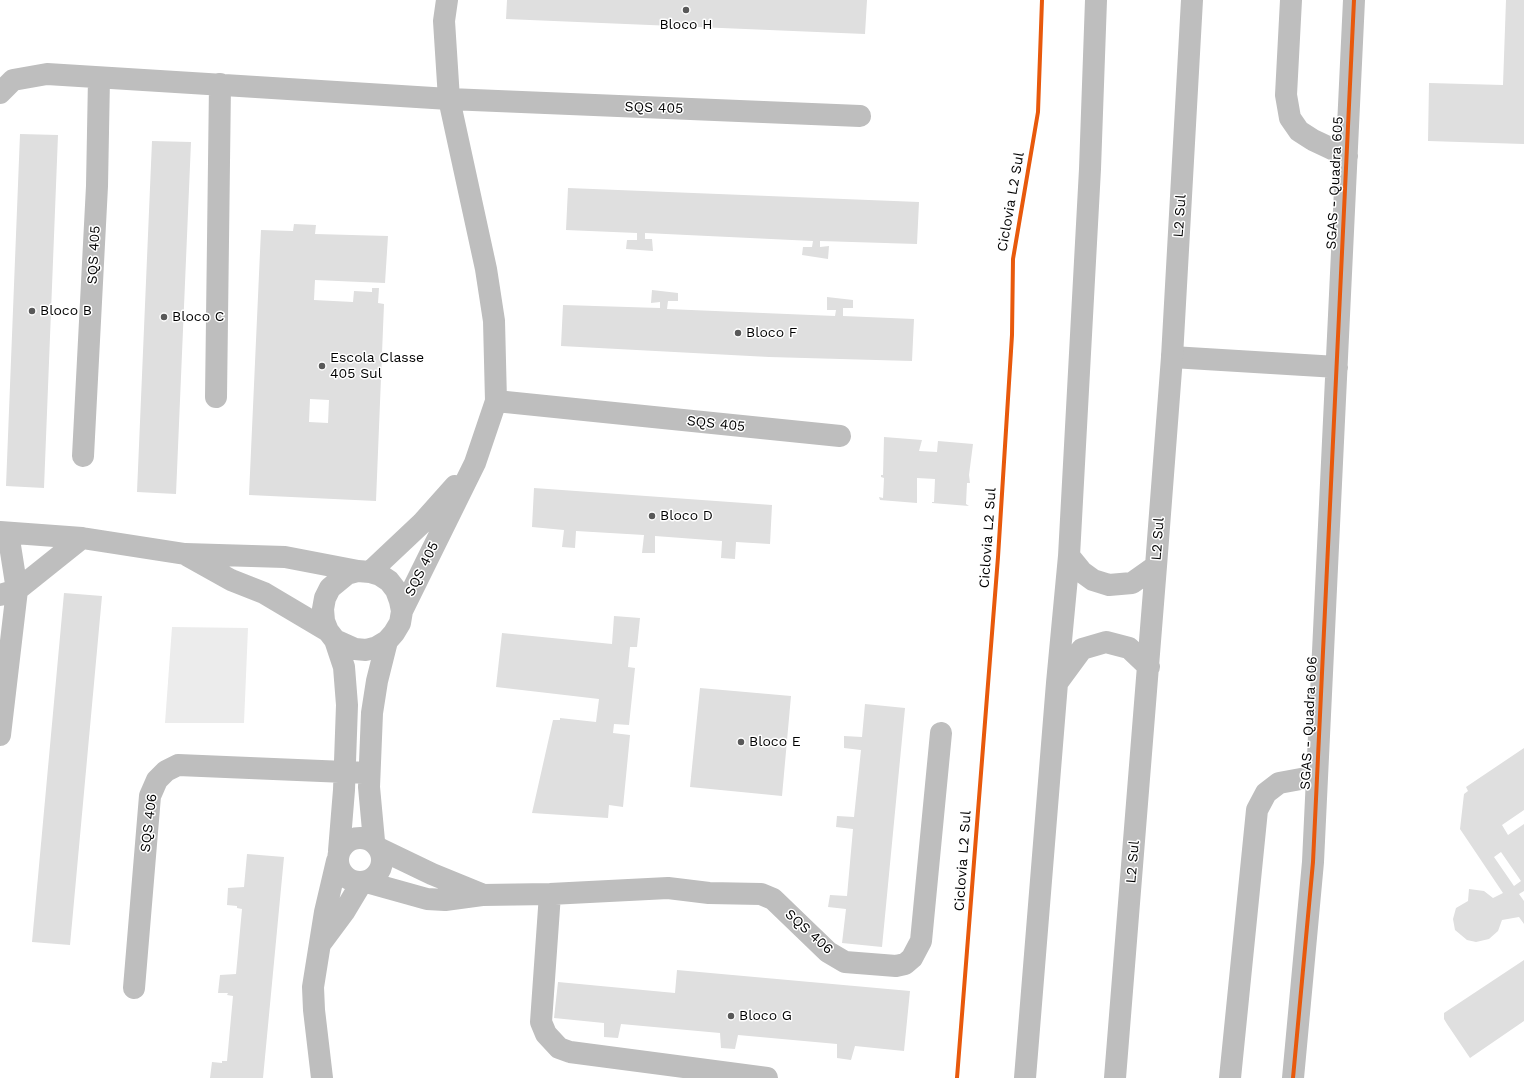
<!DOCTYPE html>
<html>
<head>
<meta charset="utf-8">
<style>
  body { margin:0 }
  canvas { display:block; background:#fff }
</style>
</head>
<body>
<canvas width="1524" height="1078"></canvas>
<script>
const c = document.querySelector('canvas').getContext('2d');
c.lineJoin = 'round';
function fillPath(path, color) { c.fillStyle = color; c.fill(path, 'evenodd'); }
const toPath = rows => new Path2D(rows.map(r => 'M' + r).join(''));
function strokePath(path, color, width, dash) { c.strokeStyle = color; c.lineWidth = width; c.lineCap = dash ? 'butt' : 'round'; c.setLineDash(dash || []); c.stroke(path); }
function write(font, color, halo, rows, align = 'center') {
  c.font = font + ' "Work Sans",sans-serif'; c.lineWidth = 3; c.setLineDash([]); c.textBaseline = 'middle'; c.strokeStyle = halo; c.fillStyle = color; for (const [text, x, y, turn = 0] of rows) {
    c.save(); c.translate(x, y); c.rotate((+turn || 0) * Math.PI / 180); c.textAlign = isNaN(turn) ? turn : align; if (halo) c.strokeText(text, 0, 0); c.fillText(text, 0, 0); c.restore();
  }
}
const green = toPath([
  [172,627,248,628,244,723,165,723]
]);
const building = toPath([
  [507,0,867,0,865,34,506,19],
  [1506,0,1524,0,1524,144,1428,141,1429,83,1503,85],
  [20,134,58,135,44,488,6,486],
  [152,141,191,142,176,494,137,492],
  [568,188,919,202,917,244,820,241,820,247,829,246,828,259,802,255,803,247,812,247,813,241,645,233,645,239,652,239,653,251,626,249,627,240,637,240,637,233,566,230],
  [294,224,316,225,315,234,388,236,385,283,315,280,314,300,353,302,354,291,372,292,372,288,379,288,378,303,384,304,376,501,249,495,261,230,293,231],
  [310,399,329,400,328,423,309,422],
  [652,290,678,293,678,301,668,301,667,309,835,316,836,310,827,310,827,297,853,300,853,308,843,308,843,316,914,319,912,361,769,357,561,346,563,305,660,308,660,302,651,303],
  [884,437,922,440,919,451,937,452,938,441,973,444,969,475,970,483,967,483,966,504,969,506,932,503,932,502,934,502,935,479,917,478,917,503,880,500,879,497,883,498,884,478,881,477,881,475,883,475],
  [534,488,772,505,770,544,736,542,735,559,721,558,722,541,655,536,655,553,642,553,644,535,576,531,575,548,562,547,564,530,532,527],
  [64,593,102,596,70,945,32,942],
  [614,616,640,618,637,647,630,647,628,667,635,668,629,725,614,724,613,733,630,735,623,807,609,805,608,818,532,813,553,720,560,720,560,718,596,722,599,699,496,687,502,633,612,644],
  [700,688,791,696,782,796,690,787],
  [865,704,905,708,882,947,842,943,846,909,828,907,830,895,847,896,853,829,836,827,837,816,854,817,861,750,844,748,844,736,862,737],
  [1524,748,1524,810,1502,825,1508,835,1524,824,1524,891,1519,894,1524,901,1524,924,1519,917,1502,920,1498,931,1489,939,1476,942,1467,940,1455,930,1453,919,1456,908,1468,901,1469,889,1484,891,1493,898,1503,893,1460,829,1464,794,1468,791,1466,787],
  [1501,852,1521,881,1514,886,1494,857],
  [247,854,284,857,263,1078,210,1078,212,1062,222,1063,222,1061,227,1061,233,996,227,995,228,993,218,993,220,975,236,974,242,909,237,908,237,906,227,905,228,888,244,887],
  [1524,960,1524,1021,1470,1058,1447,1024,1444,1019,1444,1013],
  [677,970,910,991,904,1051,855,1046,851,1060,837,1058,837,1044,738,1035,735,1049,721,1048,720,1033,621,1024,618,1038,604,1037,604,1023,554,1018,558,982,675,993]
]);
const minor = toPath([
  [1291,0,1286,95,1290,118,1299,131,1313,140,1347,156],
  [0,93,13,80,47,74,449,99,860,116],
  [1172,357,1337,367],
  [216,397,220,84],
  [496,401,840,436],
  [83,456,97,186,99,78],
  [0,532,82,538,185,554,285,557,358,571],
  [188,556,231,580,264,593,328,631],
  [370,572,422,523,455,486],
  [0,595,17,590,82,538],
  [402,611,475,463,496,401,494,321,486,269,449,99,444,21,447,0],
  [335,640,355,649,366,650,377,647,387,641,394,633,400,623,402,611,400,601,396,590,389,581,380,575,370,572,358,571,347,574,330,588,325,598,323,609,324,621,328,631,335,640,344,667,347,705,344,790,339,851],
  [0,735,17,590,8,533],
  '338 860a22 22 0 1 1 44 0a22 22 0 1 1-44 0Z',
  [374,841,369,787,372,713,377,681,387,641],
  [380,849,432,874,481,894],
  [366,882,427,899,445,900,482,895,550,894,668,888,709,893,761,894,773,899,828,952,845,962,896,966,905,964,912,958,921,941,941,733],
  [550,894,541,1022,546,1034,559,1048,570,1052,767,1078],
  [321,943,344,912,362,882],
  [134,988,150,796,157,780,166,771,178,765,369,773],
  [322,1078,314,1010,313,987,325,912,337,861],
  [1230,1078,1257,810,1266,793,1279,783,1317,776],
  [1293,1078,1313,862,1354,0]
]);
const major = toPath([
  [1069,556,1082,572,1093,580,1109,585,1132,583,1156,566],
  [1057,683,1082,649,1106,642,1129,648,1149,667],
  [1025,1078,1057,683,1069,556,1090,169,1096,0],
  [1115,1078,1156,566,1172,357,1192,0]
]);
const cycleway = toPath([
  [957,1078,998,557,1012,335,1013,259,1038,112,1042,0],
  [1293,1078,1313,862,1354,0]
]);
const markers = [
  [686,10,4,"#595959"],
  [32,311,4,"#595959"],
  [164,317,4,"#595959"],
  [738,333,4,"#595959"],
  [322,366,4,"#595959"],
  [652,516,4,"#595959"],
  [741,742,4,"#595959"],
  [731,1016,4,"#595959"]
];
const poiNames = [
  ["Bloco H",686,25,"center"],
  ["Bloco B",40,311],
  ["Bloco C",172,317],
  ["Bloco F",746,333],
  ["Escola Classe",330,358],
  ["405 Sul",330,374],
  ["Bloco D",660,516],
  ["Bloco E",749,742],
  ["Bloco G",739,1016]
];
const streetNames = [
  ["SQS 405",654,108,2],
  ["SGAS - Quadra 605",1335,183,-87],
  ["Ciclovia L2 Sul",1011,202,-80],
  ["L2 Sul",1180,216,-86],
  ["SQS 405",94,255,-87],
  ["SQS 405",716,424,6],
  ["Ciclovia L2 Sul",988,538,-86],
  ["L2 Sul",1158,539,-86],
  ["SQS 405",422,569,-64],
  ["SGAS - Quadra 606",1309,723,-87],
  ["SQS 406",149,823,-83],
  ["Ciclovia L2 Sul",963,861,-86],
  ["L2 Sul",1133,862,-85],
  ["SQS 406",809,932,42]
];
fillPath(green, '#ececec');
fillPath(building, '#dfdfdf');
strokePath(minor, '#bebebe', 22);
strokePath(major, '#bebebe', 22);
strokePath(cycleway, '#e8590c', 4);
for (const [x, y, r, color] of markers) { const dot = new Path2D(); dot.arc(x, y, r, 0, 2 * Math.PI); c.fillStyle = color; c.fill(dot); strokePath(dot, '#fff', 1.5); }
write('14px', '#000', '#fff', poiNames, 'left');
write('14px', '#000', '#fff', streetNames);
</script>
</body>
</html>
